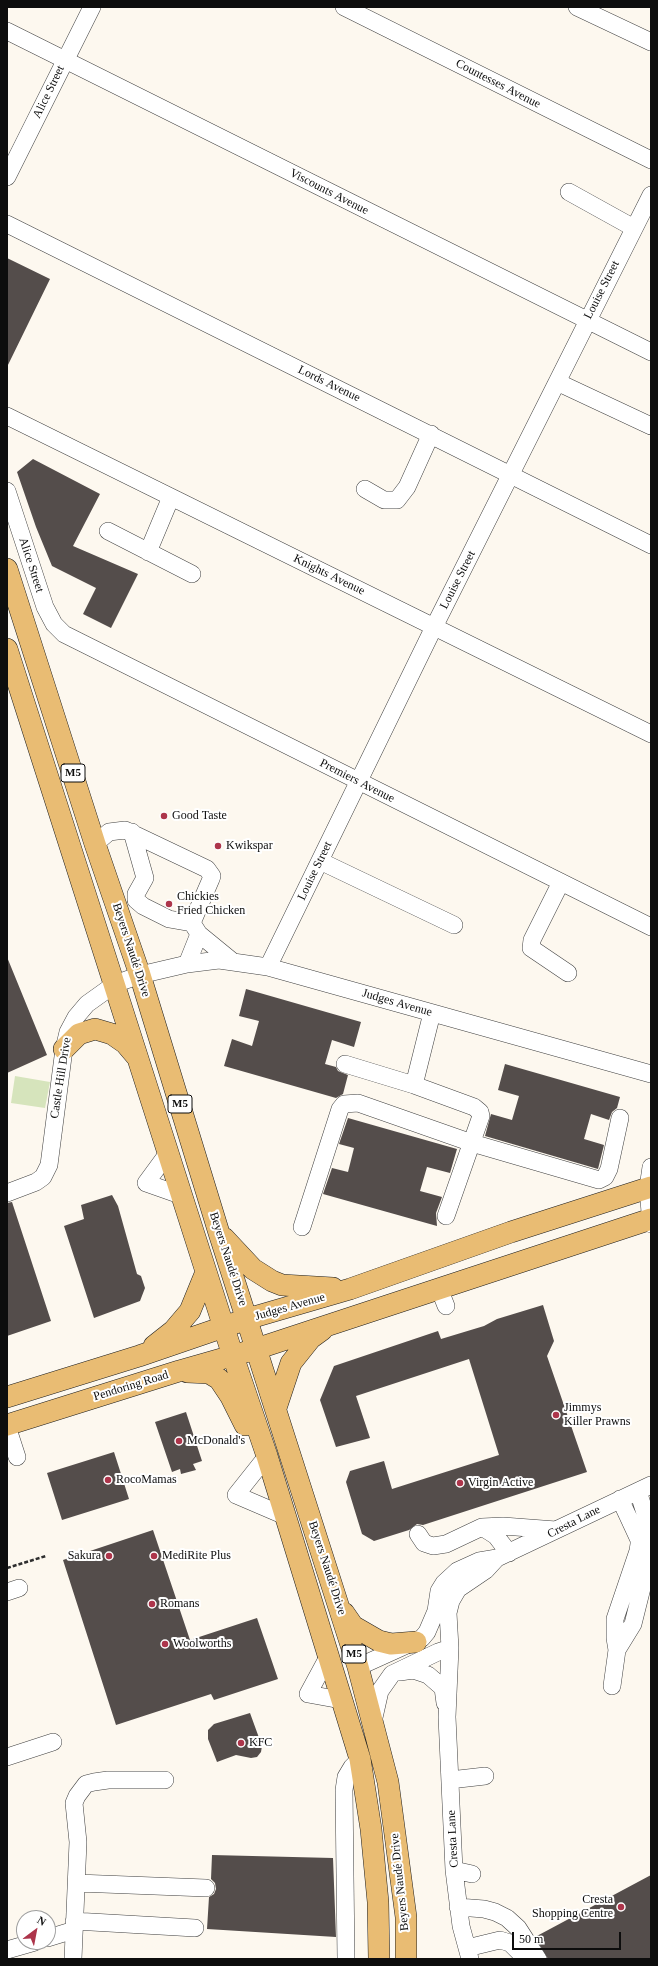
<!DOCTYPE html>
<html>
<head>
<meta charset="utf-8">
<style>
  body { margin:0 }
  #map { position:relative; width:658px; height:1966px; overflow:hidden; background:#fdf8ef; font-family:"Times New Roman",serif }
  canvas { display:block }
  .frame { position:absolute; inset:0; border:8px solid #0d0d0d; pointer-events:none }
  .north { position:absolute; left:16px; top:1910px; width:40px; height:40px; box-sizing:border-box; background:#fff; border:1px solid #9e9e9e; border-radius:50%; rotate:32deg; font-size:11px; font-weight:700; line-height:16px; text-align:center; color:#0d0d0d }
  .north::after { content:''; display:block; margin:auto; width:14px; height:18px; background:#ad354b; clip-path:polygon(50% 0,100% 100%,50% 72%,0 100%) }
  .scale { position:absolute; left:512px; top:1932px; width:109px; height:18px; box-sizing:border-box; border:2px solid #0d0d0d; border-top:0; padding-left:5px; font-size:12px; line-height:14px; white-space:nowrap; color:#0d0d0d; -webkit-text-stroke:3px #fff; paint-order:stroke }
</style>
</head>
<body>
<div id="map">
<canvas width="658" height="1966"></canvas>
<div class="frame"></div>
<div class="north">N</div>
<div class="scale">50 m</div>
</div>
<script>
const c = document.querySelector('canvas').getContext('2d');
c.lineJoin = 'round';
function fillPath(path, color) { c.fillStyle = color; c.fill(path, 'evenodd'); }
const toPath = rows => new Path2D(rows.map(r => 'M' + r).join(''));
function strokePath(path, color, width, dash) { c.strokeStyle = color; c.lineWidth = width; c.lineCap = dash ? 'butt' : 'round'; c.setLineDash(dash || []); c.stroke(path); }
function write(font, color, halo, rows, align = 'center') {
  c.font = font + ' "Times New Roman",serif'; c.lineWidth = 4; c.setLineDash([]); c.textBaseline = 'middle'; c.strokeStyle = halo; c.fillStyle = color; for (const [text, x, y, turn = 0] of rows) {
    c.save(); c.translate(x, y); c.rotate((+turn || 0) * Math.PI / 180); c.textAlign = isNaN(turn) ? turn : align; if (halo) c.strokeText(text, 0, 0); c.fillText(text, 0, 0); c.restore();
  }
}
const green = toPath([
  [15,1076,50,1082,45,1108,11,1103]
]);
const building = toPath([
  [7,258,50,279,7,367],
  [33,459,100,494,73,546,138,574,111,628,83,614,96,588,52,566,36,527,17,472],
  [7,957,47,1055,7,1073],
  [246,989,361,1022,354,1047,332,1040,325,1064,336,1067,338,1071,348,1075,343,1094,336,1098,224,1066,232,1039,252,1046,259,1021,239,1016],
  [505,1064,620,1097,617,1108,612,1112,609,1120,591,1114,584,1139,604,1145,598,1169,485,1136,491,1114,512,1120,519,1096,498,1090],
  [348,1118,457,1149,450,1173,427,1167,420,1191,442,1197,436,1213,437,1226,323,1194,332,1168,348,1172,354,1148,339,1144],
  [112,1195,118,1206,137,1274,141,1276,145,1288,140,1301,94,1318,64,1226,84,1219,81,1205],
  [12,1202,51,1321,7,1336,7,1203],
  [543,1305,554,1341,547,1356,587,1472,423,1525,417,1524,409,1530,374,1541,362,1534,346,1482,350,1471,384,1461,392,1489,499,1455,469,1359,356,1396,370,1438,336,1447,320,1400,334,1366,438,1331,441,1339,484,1326,497,1319],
  [186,1412,202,1461,193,1464,196,1470,181,1474,180,1469,172,1472,155,1422],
  [114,1452,129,1499,62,1520,47,1473],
  [153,1530,190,1640,257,1618,278,1679,214,1700,211,1694,116,1725,63,1560],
  [250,1713,262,1746,261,1752,257,1757,251,1758,236,1755,217,1762,208,1739,208,1730,214,1724],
  [212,1855,333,1858,336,1937,207,1929,209,1897,214,1894,216,1889,215,1883,211,1879],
  [651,1875,651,1959,548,1959,535,1937]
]);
const path = toPath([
  [7,1568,46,1556]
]);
const minor = toPath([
  [344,7,651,160],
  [577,7,651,42],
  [7,31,651,352],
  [7,177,92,7],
  [569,192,634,228],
  [7,224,651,545],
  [557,382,651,426],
  [7,416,651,734],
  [365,489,384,500,397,500,407,487,431,434],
  [7,491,45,607,54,624,64,634,651,927],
  [108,531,192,574],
  [148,552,171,497],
  [132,832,145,878,136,894,136,900,143,906,169,919,192,923],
  [95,844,109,832,125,830,207,869,212,876,211,879,192,923],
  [320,861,454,925],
  [561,882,532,940,531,948,568,973],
  [192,923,199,934,232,961],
  [187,964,199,934],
  [268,967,434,627,651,195],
  [345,1064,414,1085,474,1107,480,1112,481,1116,446,1216],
  [414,1085,432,1013],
  [168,1153,146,1183,183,1196],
  [651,1167,648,1188,651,1224],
  [7,1193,36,1182,43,1177,49,1165,64,1049,68,1032,76,1017,87,1004,115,984,140,975,187,964,219,960,268,967,651,1074],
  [302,1227,340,1109,344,1104,358,1103,472,1143,599,1180,605,1177,609,1169,620,1118],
  [439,1288,446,1306],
  [7,1426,17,1457],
  [267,1456,236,1495,285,1516],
  [482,1527,496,1536,509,1553],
  [418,1534,424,1543,433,1546,446,1544,482,1527,503,1526,556,1530],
  [7,1592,19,1588],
  [617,1650,633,1624,651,1552,650,1529,638,1491],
  [328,1657,308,1694,341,1700],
  [358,1667,422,1638,427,1632,436,1611,439,1591,444,1583,457,1571,479,1561,497,1558,651,1485],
  [400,1672,413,1670,428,1675,443,1688,445,1703],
  [612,1686,617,1650,615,1638,615,1619,638,1551,639,1544,639,1540,620,1499],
  [373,1722,380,1691,392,1674,438,1652,450,1648],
  [7,1757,53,1742],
  [450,1780,485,1776],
  [454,1870,472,1874],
  [77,1883,206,1888],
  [458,1907,484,1909,495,1912,507,1918,518,1928,538,1959],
  [74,1921,195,1928],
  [48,1938,74,1930],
  [467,1948,500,1940,510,1943,526,1959],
  [7,1950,35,1942],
  [73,1959,78,1842,74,1803,77,1796,86,1784,94,1782,108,1780,165,1780],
  [346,1959,344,1790,346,1777,352,1767,360,1759],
  [470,1959,461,1926,454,1870,447,1717,450,1648,448,1613,451,1601,458,1589,486,1570,497,1558]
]);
const major = toPath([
  [7,569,95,844,140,975,219,1233,358,1667,388,1782,406,1917,406,1959],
  [7,649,233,1356,267,1456,360,1759,371,1829,378,1902,379,1959],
  [64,1049,79,1034,95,1029,112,1034,125,1043,136,1056],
  [224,1238,253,1269,272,1281,282,1285,333,1288],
  [154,1346,173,1331,190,1311,206,1272],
  [187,1372,209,1373,219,1379,231,1397,245,1425],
  [7,1397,139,1356,247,1319,350,1289,511,1232,651,1187],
  [276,1408,291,1363,311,1338,322,1330],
  [7,1425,179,1371,256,1349,651,1219],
  [344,1613,353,1626,379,1641,391,1644,416,1642]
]);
const markers = [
  [164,816,4,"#ad354b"],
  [218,846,4,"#ad354b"],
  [169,904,4,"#ad354b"],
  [556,1415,4,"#ad354b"],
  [179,1441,4,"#ad354b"],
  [108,1480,4,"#ad354b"],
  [460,1483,4,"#ad354b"],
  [109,1556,4,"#ad354b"],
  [154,1556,4,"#ad354b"],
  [152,1604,4,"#ad354b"],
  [165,1644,4,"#ad354b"],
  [241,1743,4,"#ad354b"],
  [621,1907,4,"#ad354b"]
];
const shields = [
  [73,773,24],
  [180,1104,24],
  [354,1654,24]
];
const shieldNames = [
  ["M5",73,773],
  ["M5",180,1104],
  ["M5",354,1654]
];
const streetNames = [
  ["Countesses Avenue",498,84,27],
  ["Alice Street",49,92,-64],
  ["Viscounts Avenue",329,192,27],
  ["Louise Street",602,290,-63],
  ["Lords Avenue",329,384,26],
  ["Alice Street",31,565,72],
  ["Knights Avenue",329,575,26],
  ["Louise Street",458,580,-63],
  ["Premiers Avenue",357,781,27],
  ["Louise Street",315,871,-64],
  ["Beyers Naudé Drive",131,950,72],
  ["Judges Avenue",397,1003,16],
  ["Castle Hill Drive",61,1078,-81],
  ["Beyers Naudé Drive",228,1259,72],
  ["Judges Avenue",290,1307,-16],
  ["Pendoring Road",131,1386,-17],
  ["Cresta Lane",574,1522,-27],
  ["Beyers Naudé Drive",327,1568,72],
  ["Cresta Lane",453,1839,-93],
  ["Beyers Naudé Drive",400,1882,-96]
];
const poiNames = [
  ["Good Taste",172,816],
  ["Kwikspar",226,846],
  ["Chickies",177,897],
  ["Fried Chicken",177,911],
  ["Jimmys",564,1408],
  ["Killer Prawns",564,1422],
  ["McDonald's",187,1441],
  ["RocoMamas",116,1480],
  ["Virgin Active",468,1483],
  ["Sakura",101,1556,"right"],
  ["MediRite Plus",162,1556],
  ["Romans",160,1604],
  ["Woolworths",173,1644],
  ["KFC",249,1743],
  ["Cresta",613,1900,"right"],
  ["Shopping Centre",613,1914,"right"]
];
fillPath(green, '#d6e4bc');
fillPath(building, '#544d4b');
strokePath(minor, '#404040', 18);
strokePath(major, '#1e1e1e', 22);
strokePath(path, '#2f2f2f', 2.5, [4, 2]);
strokePath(minor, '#fff', 17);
strokePath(major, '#e9bc73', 21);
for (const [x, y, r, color] of markers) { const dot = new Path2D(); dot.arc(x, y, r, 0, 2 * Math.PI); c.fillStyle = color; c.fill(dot); strokePath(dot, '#fff', 1.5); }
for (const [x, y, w] of shields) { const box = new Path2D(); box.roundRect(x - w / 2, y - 9, w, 18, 3); c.fillStyle = '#fff'; c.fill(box); strokePath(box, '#0d0d0d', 1); }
write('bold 11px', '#0d0d0d', null, shieldNames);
write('12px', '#0d0d0d', '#fff', streetNames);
write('12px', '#0d0d0d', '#fff', poiNames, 'left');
</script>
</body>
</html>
